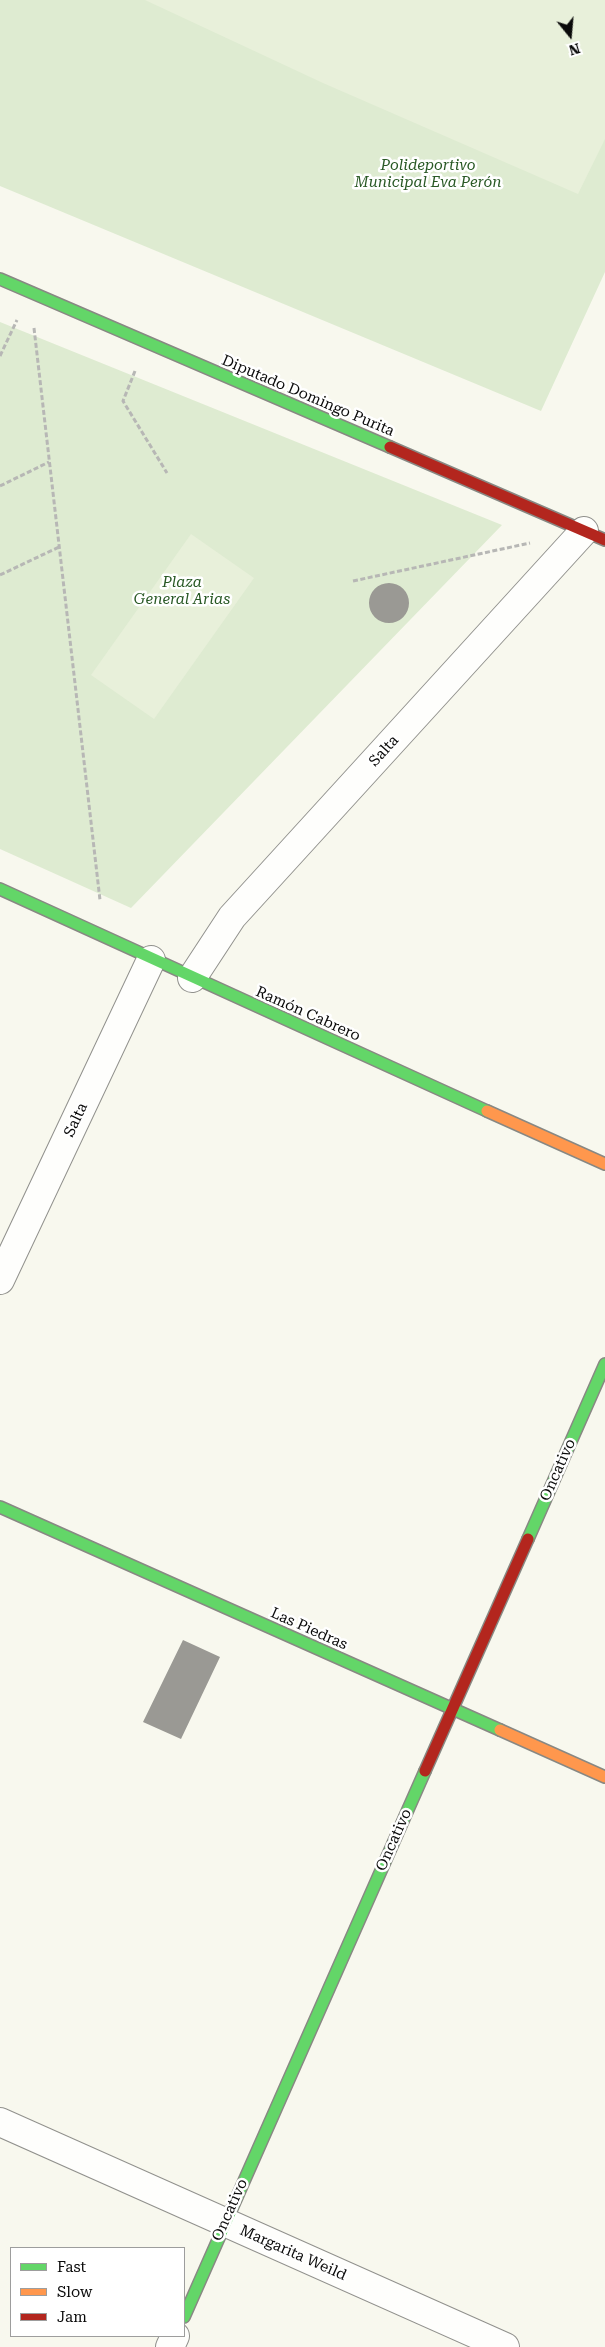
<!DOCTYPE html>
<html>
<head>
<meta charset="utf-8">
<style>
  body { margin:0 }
  #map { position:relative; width:605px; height:2347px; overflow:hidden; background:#f8f8ee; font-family:"Roboto Serif",serif }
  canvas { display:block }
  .legend { position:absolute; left:10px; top:2247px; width:175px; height:90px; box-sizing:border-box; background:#fff; border:1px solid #9d9d9d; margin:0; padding:6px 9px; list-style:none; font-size:15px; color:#0a0a0a }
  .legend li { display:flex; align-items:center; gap:10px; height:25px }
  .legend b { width:25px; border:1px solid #9d9d9d }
  .north { position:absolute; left:545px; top:10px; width:50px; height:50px; -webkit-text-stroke:4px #fff; paint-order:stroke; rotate:163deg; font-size:14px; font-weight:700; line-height:20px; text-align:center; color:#0a0a0a }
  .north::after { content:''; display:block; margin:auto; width:18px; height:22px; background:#0a0a0a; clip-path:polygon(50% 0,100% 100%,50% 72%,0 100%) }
</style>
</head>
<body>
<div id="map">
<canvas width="605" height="2347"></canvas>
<ul class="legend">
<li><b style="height:6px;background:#63d668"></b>Fast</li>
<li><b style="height:6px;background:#ff974d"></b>Slow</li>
<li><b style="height:6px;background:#b3261e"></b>Jam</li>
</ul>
<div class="north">N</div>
</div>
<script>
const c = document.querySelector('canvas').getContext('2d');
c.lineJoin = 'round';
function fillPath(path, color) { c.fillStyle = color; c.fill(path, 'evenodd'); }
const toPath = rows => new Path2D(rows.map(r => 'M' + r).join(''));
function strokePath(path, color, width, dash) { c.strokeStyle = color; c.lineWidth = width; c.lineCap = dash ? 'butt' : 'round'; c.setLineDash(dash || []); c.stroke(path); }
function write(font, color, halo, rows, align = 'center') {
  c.font = font + ' "Roboto Serif",serif'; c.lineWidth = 5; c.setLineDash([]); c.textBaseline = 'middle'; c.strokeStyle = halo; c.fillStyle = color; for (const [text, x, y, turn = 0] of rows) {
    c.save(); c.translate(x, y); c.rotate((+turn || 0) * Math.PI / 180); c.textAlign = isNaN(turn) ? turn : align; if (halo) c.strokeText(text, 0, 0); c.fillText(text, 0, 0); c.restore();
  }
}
const green = toPath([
  [0,0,605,0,605,272,541,411,0,186],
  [0,322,502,525,131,908,0,849]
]);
const pitch = toPath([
  [145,0,605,0,605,139,578,194,323,83],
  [191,534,254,578,154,719,91,675]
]);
const building = toPath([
  '369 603a20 20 0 1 1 40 0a20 20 0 1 1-40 0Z',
  [183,1640,220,1657,181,1739,143,1722]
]);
const path = toPath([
  [34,328,100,900],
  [0,356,17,320],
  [135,371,123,401,167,473],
  [0,486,49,462],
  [0,575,59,547],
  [353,581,530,543]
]);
const street = toPath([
  [192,978,232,917,584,531],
  [0,1280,151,960],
  [0,2122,505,2347],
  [170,2347,175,2336]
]);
const fast = toPath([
  [0,279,390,447],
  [0,889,487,1111],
  [0,1507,500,1730],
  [528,1539,605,1364],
  [184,2317,425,1771]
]);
const slow = toPath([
  [487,1111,605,1164],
  [500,1730,605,1777]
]);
const jam = toPath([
  [390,447,605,540],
  [425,1771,528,1539]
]);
const parkNames = [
  ["Polideportivo",428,166],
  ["Municipal Eva Perón",428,183],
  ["Plaza",182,583],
  ["General Arias",182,600]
];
const streetNames = [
  ["Diputado Domingo Purita",308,396,23],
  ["Salta",384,751,-48],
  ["Ramón Cabrero",308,1014,24],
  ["Salta",76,1120,-65],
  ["Oncativo",558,1470,-66],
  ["Las Piedras",309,1629,24],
  ["Oncativo",394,1840,-66],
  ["Oncativo",230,2210,-66],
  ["Margarita Weild",293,2253,24]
];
fillPath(green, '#deebd1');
fillPath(pitch, '#e8f0da');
fillPath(building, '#9a9994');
strokePath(street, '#91918d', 30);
strokePath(fast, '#888883', 14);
strokePath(slow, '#888883', 14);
strokePath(jam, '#888883', 14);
strokePath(path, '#b7b7b5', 3, [5, 2.5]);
strokePath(street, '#fefefc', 28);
strokePath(fast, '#63d668', 11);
strokePath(slow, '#ff974d', 11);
strokePath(jam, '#b3261e', 11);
write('italic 15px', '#285824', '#fff', parkNames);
write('15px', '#0a0a0a', '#fff', streetNames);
</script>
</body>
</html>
